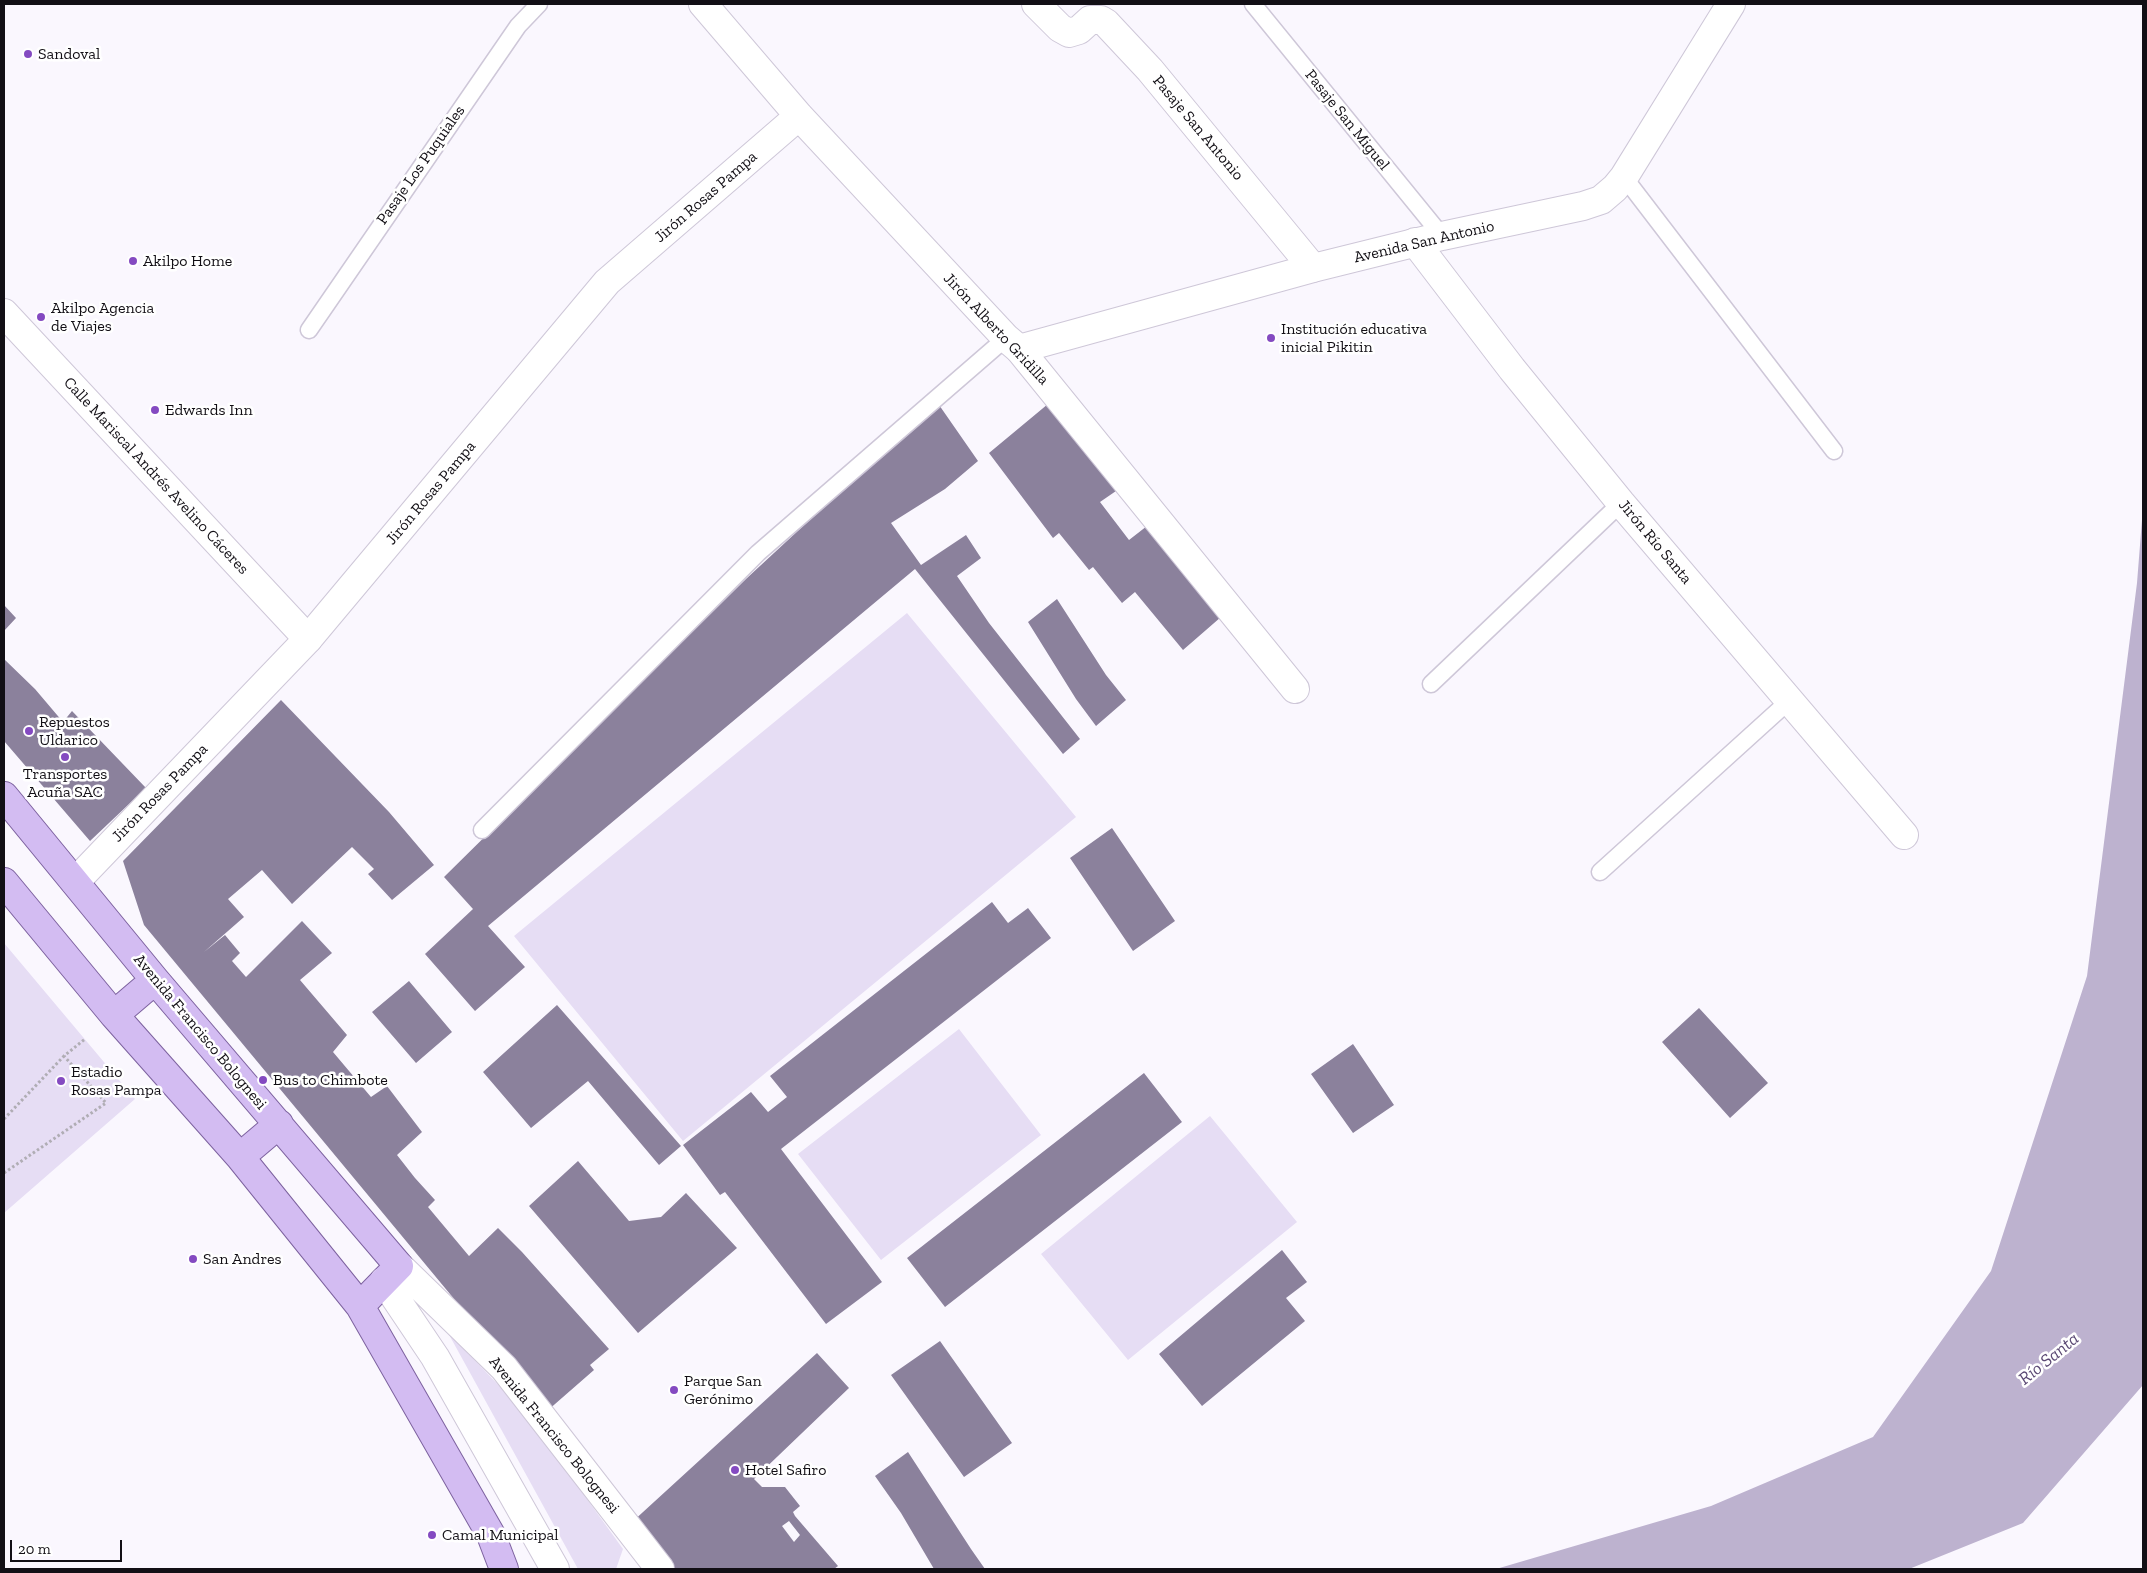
<!DOCTYPE html>
<html>
<head>
<meta charset="utf-8">
<style>
  body { margin:0 }
  #map { position:relative; width:2147px; height:1573px; overflow:hidden; background:#faf7fe; font-family:"Zilla Slab",serif }
  canvas { display:block }
  .frame { position:absolute; inset:0; border:5px solid #120f15; pointer-events:none }
  .scale { position:absolute; left:10px; top:1540px; width:112px; height:22px; box-sizing:border-box; border:2px solid #120f15; border-top:0; padding-left:6px; font-size:15px; line-height:18px; white-space:nowrap; color:#120f15; -webkit-text-stroke:4px #fff; paint-order:stroke }
</style>
</head>
<body>
<div id="map">
<canvas width="2147" height="1573"></canvas>
<div class="frame"></div>
<div class="scale">20 m</div>
</div>
<script>
const c = document.querySelector('canvas').getContext('2d');
c.lineJoin = 'round';
function fillPath(path, color) { c.fillStyle = color; c.fill(path, 'evenodd'); }
const toPath = rows => new Path2D(rows.map(r => 'M' + r).join(''));
function strokePath(path, color, width, dash) { c.strokeStyle = color; c.lineWidth = width; c.lineCap = dash ? 'butt' : 'round'; c.setLineDash(dash || []); c.stroke(path); }
function write(font, color, halo, rows, align = 'center') {
  c.font = font + ' "Zilla Slab",serif'; c.lineWidth = 5; c.setLineDash([]); c.textBaseline = 'middle'; c.strokeStyle = halo; c.fillStyle = color; for (const [text, x, y, turn = 0] of rows) {
    c.save(); c.translate(x, y); c.rotate((+turn || 0) * Math.PI / 180); c.textAlign = isNaN(turn) ? turn : align; if (halo) c.strokeText(text, 0, 0); c.fillText(text, 0, 0); c.restore();
  }
}
const green = toPath([
  [907,613,1076,817,683,1141,514,936],
  [4,943,135,1099,4,1213],
  [959,1029,1041,1135,881,1260,798,1154],
  [1210,1116,1297,1222,1128,1360,1041,1254],
  [447,1331,525,1413,623,1549,616,1569,578,1569]
]);
const water = toPath([
  [2143,507,2143,1385,2023,1523,1909,1569,1496,1569,1711,1506,1873,1437,1991,1271,2087,976,2137,583]
]);
const building = toPath([
  [937,402,978,461,945,489,891,523,921,565,966,535,981,558,957,576,989,623,1080,739,1063,754,915,569,488,926,525,967,475,1011,425,954,473,909,444,877,747,578],
  [1048,404,1116,491,1100,502,1129,540,1147,526,1221,617,1183,650,1135,592,1122,603,1093,567,1089,570,1059,533,1053,538,989,453],
  [1057,599,1106,675,1126,700,1096,726,1076,699,1028,622],
  [4,605,16,618,4,631],
  [4,659,35,689,63,722,72,711,146,788,90,841,4,741],
  [281,700,389,812,434,865,392,900,368,874,374,869,352,847,292,904,262,870,228,899,244,917,204,952,225,935,240,953,232,961,246,977,302,921,332,953,300,980,347,1035,333,1052,371,1097,387,1086,422,1132,397,1155,415,1178,435,1200,428,1207,469,1256,498,1228,522,1252,609,1349,590,1365,594,1370,547,1411,144,925,123,861],
  [1112,828,1175,921,1133,951,1070,858],
  [992,902,1008,923,1028,908,1051,938,781,1149,882,1282,826,1324,725,1192,720,1195,683,1145,751,1092,768,1112,787,1097,770,1076],
  [409,981,452,1032,416,1063,372,1012],
  [557,1005,681,1146,659,1165,588,1081,531,1128,483,1072],
  [1699,1008,1768,1083,1730,1118,1662,1042],
  [1353,1044,1394,1105,1353,1133,1311,1074],
  [1144,1073,1182,1122,945,1307,907,1258],
  [578,1161,629,1221,661,1217,686,1193,737,1248,638,1333,529,1206],
  [1282,1250,1307,1282,1286,1298,1305,1321,1202,1406,1159,1354],
  [940,1341,1012,1443,964,1477,891,1375],
  [817,1353,849,1388,754,1479,762,1487,785,1487,800,1506,793,1512,795,1516,838,1566,834,1569,666,1569,631,1523],
  [789,1521,800,1535,794,1542,782,1526],
  [908,1452,971,1549,985,1569,934,1569,901,1513,875,1476]
]);
const path = toPath([
  [4,1119,64,1056],
  [4,1173,106,1103,64,1056,85,1039]
]);
const service = toPath([
  [1253,4,1442,236],
  [1624,177,1834,451],
  [309,330,518,26,539,4],
  [1431,684,1621,503],
  [482,830,758,553,1006,338],
  [1600,872,1790,700]
]);
const minor = toPath([
  [1036,4,1060,28,1069,33,1079,30,1090,20,1101,20,1106,23,1150,70,1313,268],
  [1415,242,1512,369,1621,503,1904,835],
  [4,313,308,639],
  [1019,349,1295,689],
  [399,1266,504,1368,660,1569],
  [384,1281,435,1357,555,1569]
]);
const tertiary = toPath([
  [703,4,799,116,1006,338,1019,349,1313,268,1442,236,1583,206,1601,200,1615,188,1624,177,1731,4],
  [75,882,308,639,607,282,799,116]
]);
const primary = toPath([
  [4,796,155,980,399,1266,360,1306],
  [4,882,114,1015,240,1157,360,1306,491,1535,504,1569],
  [114,1015,155,980],
  [240,1157,279,1124]
]);
const markers = [
  [28,54,5,"#844ac1"],
  [133,261,5,"#844ac1"],
  [41,317,5,"#844ac1"],
  [1271,338,5,"#844ac1"],
  [155,410,5,"#844ac1"],
  [29,731,5,"#844ac1"],
  [65,757,5,"#844ac1"],
  [263,1080,5,"#844ac1"],
  [61,1081,5,"#844ac1"],
  [193,1259,5,"#844ac1"],
  [674,1390,5,"#844ac1"],
  [735,1470,5,"#844ac1"],
  [432,1535,5,"#844ac1"]
];
const poiNames = [
  ["Sandoval",38,54],
  ["Akilpo Home",143,261],
  ["Akilpo Agencia",51,308],
  ["de Viajes",51,326],
  ["Institución educativa",1281,329],
  ["inicial Pikitin",1281,347],
  ["Edwards Inn",165,410],
  ["Repuestos",39,722],
  ["Uldarico",39,740],
  ["Transportes",65,774,"center"],
  ["Acuña SAC",65,792,"center"],
  ["Estadio",71,1072],
  ["Rosas Pampa",71,1090],
  ["Bus to Chimbote",273,1080],
  ["San Andres",203,1259],
  ["Parque San",684,1381],
  ["Gerónimo",684,1399],
  ["Hotel Safiro",745,1470],
  ["Camal Municipal",442,1535]
];
const streetNames = [
  ["Pasaje San Miguel",1347,120,51],
  ["Pasaje San Antonio",1198,128,50],
  ["Pasaje Los Puquiales",421,165,-55],
  ["Jirón Rosas Pampa",706,197,-41],
  ["Avenida San Antonio",1424,242,-13],
  ["Jirón Alberto Gridilla",996,329,47],
  ["Calle Mariscal Andrés Avelino Cáceres",156,476,47],
  ["Jirón Rosas Pampa",431,493,-50],
  ["Jirón Río Santa",1655,542,50],
  ["Jirón Rosas Pampa",160,793,-46],
  ["Avenida Francisco Bolognesi",200,1032,50],
  ["Avenida Francisco Bolognesi",554,1435,51]
];
const waterNames = [
  ["Río Santa",2049,1359,-39]
];
fillPath(green, '#e6ddf4');
fillPath(water, '#bdb2cf');
fillPath(building, '#8b819c');
strokePath(service, '#cec7d8', 19);
strokePath(minor, '#cec7d8', 30);
strokePath(tertiary, '#cec7d8', 30);
strokePath(primary, '#7d629f', 30);
strokePath(path, '#b0adb4', 3, [2.5, 2.5]);
strokePath(service, '#fff', 16);
strokePath(minor, '#fff', 28);
strokePath(tertiary, '#fff', 28);
strokePath(primary, '#d3bcf2', 28);
for (const [x, y, r, color] of markers) { const dot = new Path2D(); dot.arc(x, y, r, 0, 2 * Math.PI); c.fillStyle = color; c.fill(dot); strokePath(dot, '#fff', 2); }
write('16px', '#120f15', '#fff', poiNames, 'left');
write('16px', '#120f15', '#fff', streetNames);
write('italic 18px', '#5a4873', '#fff', waterNames);
</script>
</body>
</html>
